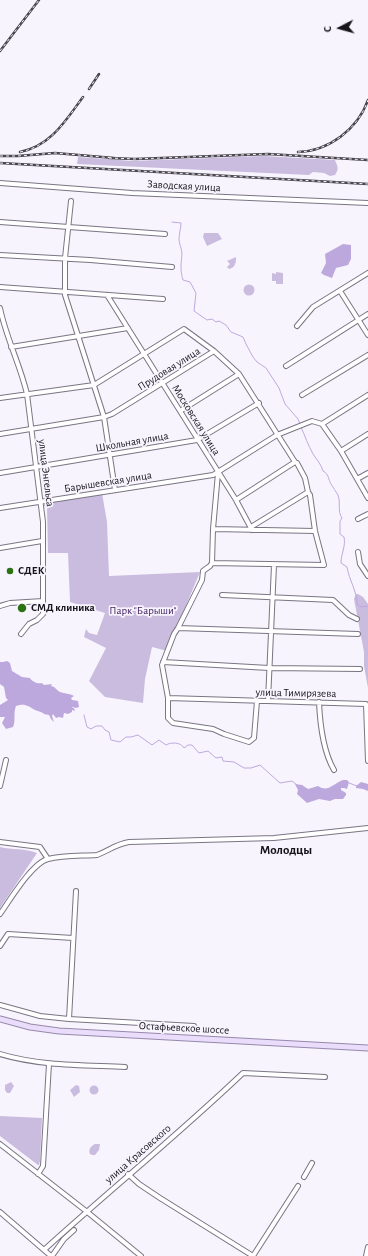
<!DOCTYPE html>
<meta charset="utf-8">
<style>
body{margin:0}
#map{position:relative;width:368px;height:1256px;overflow:hidden;background:#f8f4fe;font-family:"Alegreya Sans",sans-serif}
canvas{display:block}
.north{position:absolute;left:320px;top:8px;width:40px;height:40px;-webkit-text-stroke:3px #f8f4fe;paint-order:stroke;rotate:264deg;font-size:11px;font-weight:700;line-height:16px;text-align:center;color:#17141a}
.north::after{content:'';display:block;margin:auto;width:14px;height:18px;background:#17141a;clip-path:polygon(50% 0,100% 100%,50% 72%,0 100%)}
</style>
<div id="map">
<canvas width="368" height="1256"></canvas>
<div class="north">С</div>
</div>
<script>
const ctx = document.querySelector('canvas').getContext('2d');
ctx.lineJoin = 'round';
function fill(path, color) {
  ctx.fillStyle = color;
  ctx.fill(path, 'evenodd');
}
function strokePath(path, color, width, dash) {
  ctx.strokeStyle = color;
  ctx.lineWidth = width;
  ctx.lineCap = dash ? 'butt' : 'round';
  ctx.setLineDash(dash || []);
  ctx.stroke(path);
}
function drawText(font, color, halo, rows, align = 'center') {
  ctx.font = font + ' "Alegreya Sans",sans-serif';
  ctx.lineWidth = 3.5;
  ctx.setLineDash([]);
  ctx.textBaseline = 'middle';
  ctx.strokeStyle = halo;
  ctx.fillStyle = color;
  for (const [text, x, y, turn = 0] of rows) {
    ctx.save();
    ctx.translate(x, y);
    ctx.rotate((+turn || 0) * Math.PI / 180);
    ctx.textAlign = isNaN(turn) ? turn : align;
    if (halo) ctx.strokeText(text, 0, 0);
    ctx.fillText(text, 0, 0);
    ctx.restore();
  }
}
const green = new Path2D(`
 M263,156l72,4c3,7 4,9 0,15l-5,1 -6,-3 -11,-1 -4,3 -232,-11 1,-7 54,4z
 M204,233h14l4,6 -15,7 -4,-9z
 M236,257c0,4 0,11 -7,12l-2,-2 3,-3 -3,-3z
 M276,272l7,1v11h-7v-3h-4v-8l4,1z
 M243.5 290a5.5 5.5 0 1 1 11 0a5.5 5.5 0 1 1-11 0Z
 M102,493l5,29 2,54 91,-4 -33,79 -15,-4 -7,32 -2,24 -38,-6 -16,-16 17,-33 -22,-11 2,-8 3,4 8,2 8,-22 -35,-11 -2,-49h-20l-1,-46 -3,-1 -1,-4z
 M356,594h2l5,3 5,7v84l-4,-22v-14l-10,-53z
 M0,847c12,3 25,1 37,6l-37,55z
 M11,1082l3,4 -4,7h-3l-2,-3v-5z
 M76,1085l3,1 1,6 -6,5 -4,-7z
 M89.5 1090a4.5 4.5 0 1 1 9 0a4.5 4.5 0 1 1-9 0Z
 M0,1116l42,2 -2,43 -1,4h-1l-38,-29z
 M95,1144h5l-1,6 -4,5h-3l-2,-1c-2,-5 1,-8 5,-10z`);
const water = new Path2D(`
 M343,244l8,1v14l-3,6 -12,3 -4,10 -8,-3 -3,-2 5,-10 -1,-9z
 M7,661l3,2 2,8 10,6 8,1c2,4 8,6 12,5l2,2 8,-1 -1,2c5,1 5,4 9,6 5,2 9,1 14,4l-3,2 1,2 6,1 1,6 -3,1 -3,-1 -1,1h2l1,3 -3,-1v2l-4,2 -4,-1 -1,5 -4,-1 -3,1 -3,-4 -1,2 2,6 -3,-3 -2,-4 -5,-1c-3,-3 -5,-2 -9,-4 -7,-4 -10,-7 -19,-4 -3,7 0,15 -3,21l-7,2 -4,-6 3,-6h-5v-12l8,-5 -2,-2 -2,-11 -4,-3v-22h3z
 M343,780h4l2,2 -2,7 -3,-1h-3v2l5,3v2l-3,4h-8l-5,2 -11,-2 -12,4 -10,-9 1,-4 -3,-6 7,1 6,4 10,-3c10,7 16,-3 25,-6z
 M361,782l7,2v7l-5,-2 -7,-1v-2z`);
const stream = new Path2D(`
 M172,222l9,1c0,5 -2,11 -2,16 0,5 3,10 3,15 -1,10 -2,16 1,26l7,2 6,11 -2,18 13,9 5,-1 4,3 3,-1 7,4 5,7 12,5 3,7 7,13 4,5 9,6 13,20 6,16 13,15 2,5
 M301,427c4,9 7,18 12,27 4,6 8,10 10,17 6,3 5,8 8,13 2,4 5,7 7,11 3,8 -1,16 4,23l-2,3v13l4,3c2,9 -3,17 -3,26l6,4c2,13 10,24 10,37l4,3 7,-1
 M84,715l3,12 4,2 5,-3h6l3,4 4,2 2,8 9,2 6,-5h5l7,-2 14,10 7,-5 7,5c5,-3 15,-3 18,3l4,-3h4l7,8 9,-2 8,7 6,-1 1,4 11,1 10,6h7l9,-3 20,18 12,-2 5,4
 M349,783l8,3`);
const minor = new Path2D(`
 M0,183l132,10 236,10
 M71,201l-6,57v37l39,122 11,73
 M0,222l165,12
 M0,255l90,5 82,7
 M0,287l163,12
 M340,291l28,44
 M107,295l129,205 16,30
 M0,308c6,30 20,56 27,86l16,128v92l-6,6 -8,4 -8,10
 M297,326l16,-19 55,-34
 M11,347l117,-19
 M286,366l82,-52
 M302,395l66,-40
 M0,398l94,-13 90,-56 30,22
 M180,411l59,-37
 M322,424l46,-29
 M0,434l104,-17 8,-3 102,-63 25,23 56,88 2,1 8,15 3,14 2,3 5,36 9,34 -112,-2
 M341,451l27,-17
 M0,473l197,-33 62,-37
 M357,479l11,-6
 M236,500l59,-38
 M0,508l213,-33 64,-40 35,-14 10,3 19,27 27,47
 M358,519l10,-5
 M251,527l57,-35
 M213,529l102,2
 M0,548l42,-7
 M358,552l2,12 8,12
 M212,563l-2,3 -7,5 -1,9 -24,48 -4,6 -12,31 6,33v20l5,5 40,6 11,5 25,8 5,-4 3,-37
 M212,563l1,-34 5,-56
 M222,595l111,5 16,15 8,4
 M0,606l10,-3 33,-2
 M178,628l180,6
 M163,662l106,6 91,1
 M168,698l198,6 2,57
 M268,701l6,-136
 M319,702c1,23 4,49 15,68
 M0,786l6,-26
 M0,842l40,5 8,12
 M0,914c10,-14 32,-51 48,-55 15,-4 33,-3 49,-4 11,-4 19,-11 32,-13l145,-4 94,-10
 M0,946l8,-12 65,4
 M0,1005l40,11 29,3 125,7
 M69,1019l7,-128
 M0,1054c40,12 83,11 125,13
 M0,1144l86,67 55,45
 M38,1174l5,-8 6,-102
 M128,1174l11,10 21,14 93,58
 M304,1177l8,-14
 M0,1212l51,44
 M45,1249c65,-59 134,-115 198,-176l82,4
 M52,1256l12,-17 10,-9
 M253,1256l45,-70
 M366,1256l2,-9`);
const major = new Path2D(`
 M0,1019l30,8 29,4 309,17`);
const rail = new Path2D(`
 M0,51l39,-51
 M89,89l10,-15
 M20,152c31,-6 46,-32 63,-55
 M298,152c31,-1 60,-23 70,-52
 M0,156h18l37,-3 59,5
 M109,158l26,1 133,-5 100,6
 M0,163l368,21`);
const markers = [
 [10,571,4,"#2b7213"],
 [22,608,5,"#2b7213"]
];
const streetNames = [
 ["Заводская улица",184,186,3],
 ["Прудовая улица",169,369,-32],
 ["Московская улица",196,420,58],
 ["Школьная улица",132,442,-10],
 ["улица Энгельса",46,473,83],
 ["Барышевская улица",108,482,-9],
 ["улица Тимирязева",296,693,1],
 ["Остафьевское шоссе",184,1028,3],
 ["улица Красовского",138,1154,-41]
];
const poiNames = [
 ["СДЕК",18,571],
 ["СМД клиника",31,608]
];
const parkNames = [
 ["Парк \"Барыши\"",143,611]
];
const quarterNames = [
 ["Молодцы",286,850]
];
fill(green, '#cabcdf');
fill(water, '#bda8dd');
strokePath(stream, '#bda8dd', 1);
strokePath(minor, '#7a7583', 6);
strokePath(major, '#9688ab', 7);
strokePath(minor, '#fff', 4);
strokePath(major, '#e9ddfb', 5);
strokePath(rail, '#48454c', 2.5);
strokePath(rail, '#f8f4fe', 1, [3]);
for (const [x, y, r, color] of markers) {
  const dot = new Path2D();
  dot.arc(x, y, r, 0, 2 * Math.PI);
  ctx.fillStyle = color;
  ctx.fill(dot);
  strokePath(dot, '#f8f4fe', 1.5);
}
drawText('11px', '#17141a', '#f8f4fe', streetNames);
drawText('bold 11px', '#17141a', '#f8f4fe', poiNames, 'left');
drawText('11px', '#412261', '#f8f4fe', parkNames);
drawText('bold 13px', '#17141a', '#f8f4fe', quarterNames);
</script>
